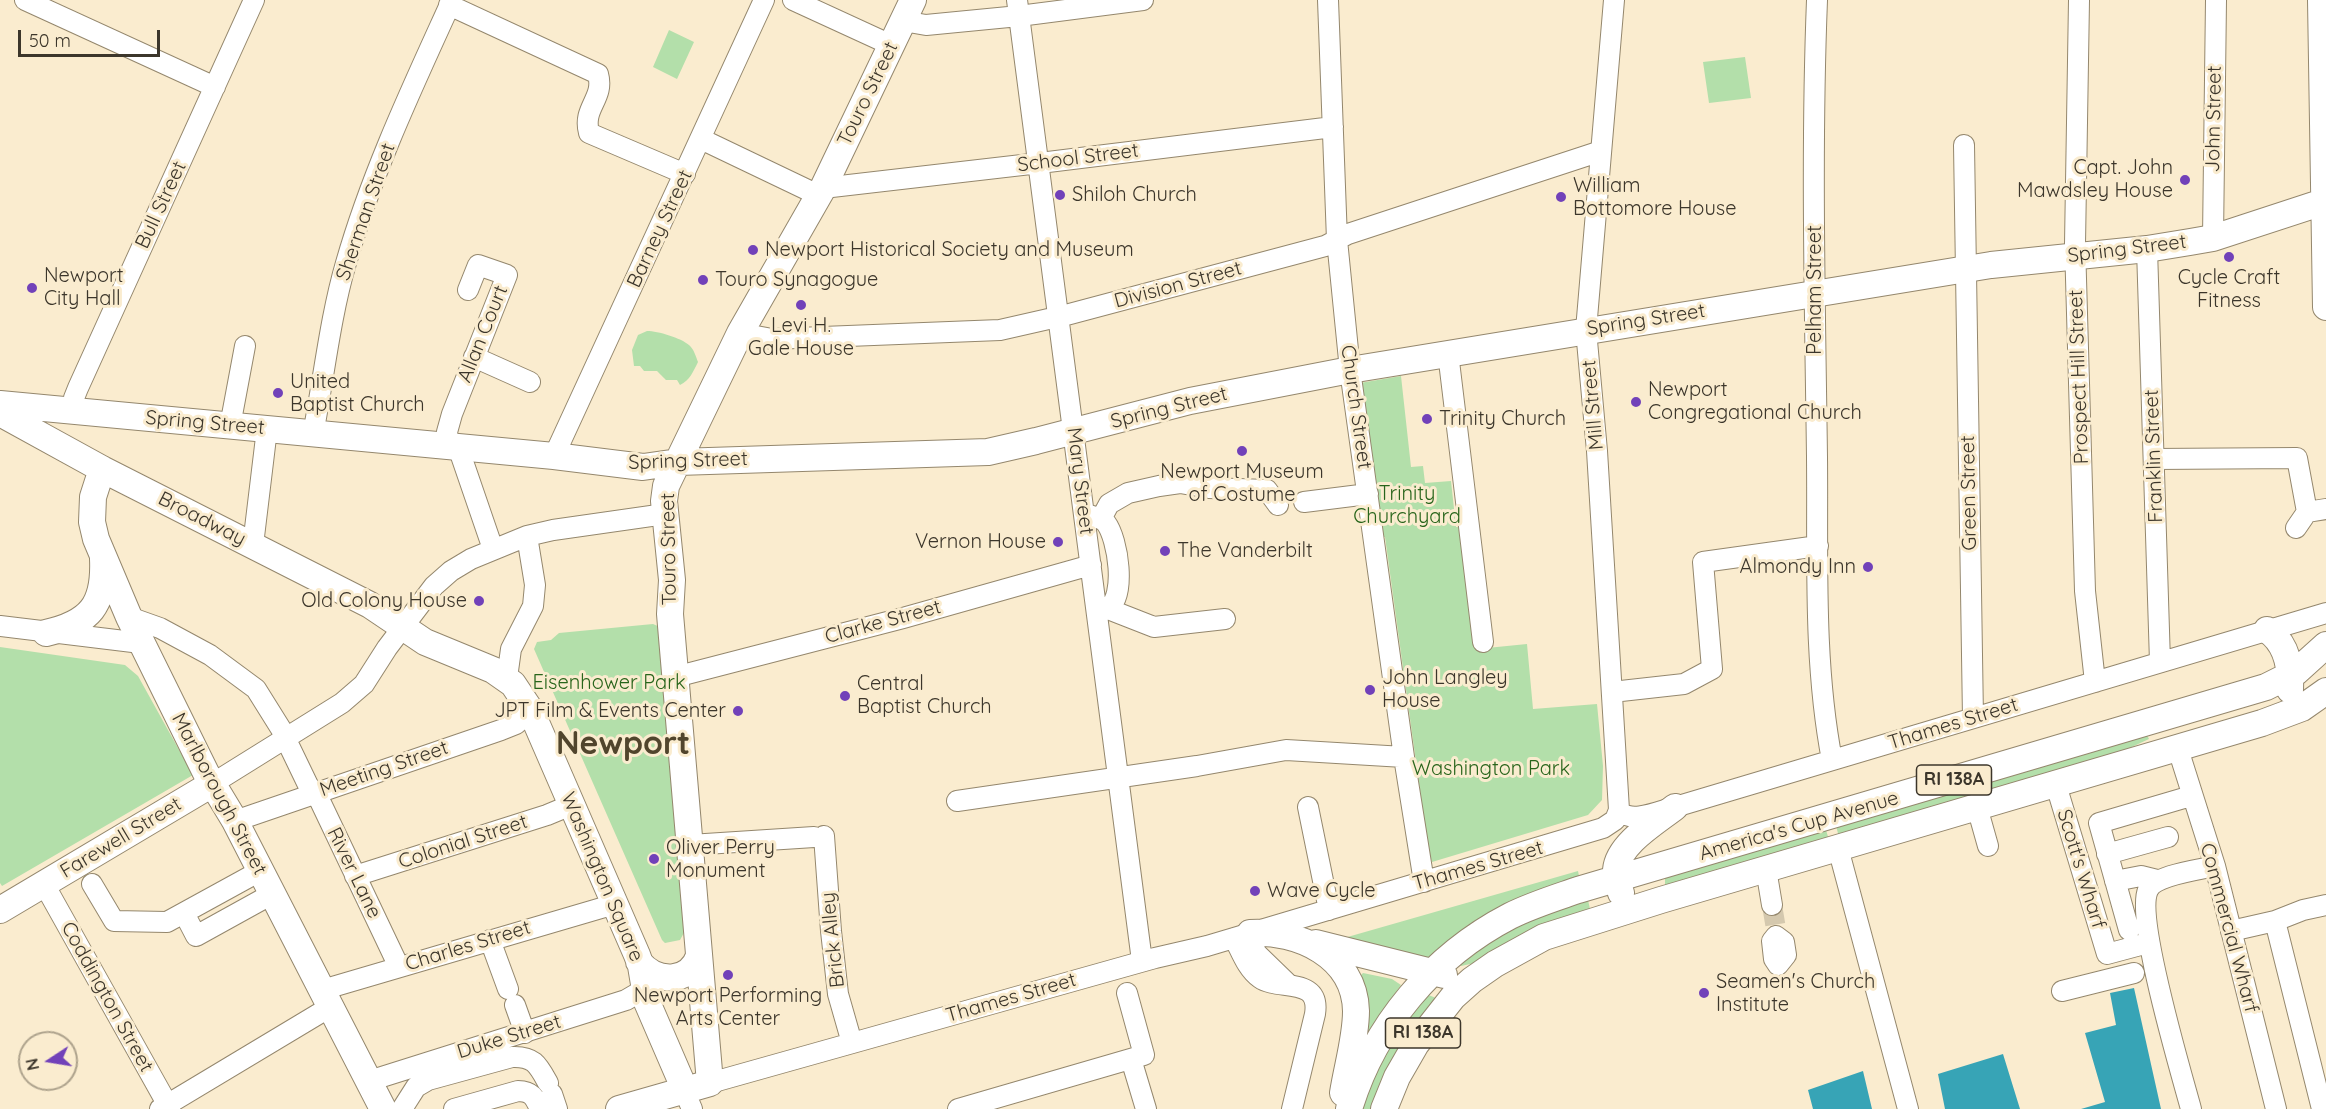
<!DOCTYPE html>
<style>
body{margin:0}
#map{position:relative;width:2326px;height:1109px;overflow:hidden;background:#faeccf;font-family:Quicksand,sans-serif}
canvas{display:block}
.north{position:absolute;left:18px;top:1031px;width:60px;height:60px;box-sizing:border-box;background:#faeccf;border:2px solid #aea38d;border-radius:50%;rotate:258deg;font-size:16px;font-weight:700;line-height:24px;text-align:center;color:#3c362b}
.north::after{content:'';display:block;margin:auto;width:21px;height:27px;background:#7141b9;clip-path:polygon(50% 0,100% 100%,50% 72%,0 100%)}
.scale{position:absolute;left:18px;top:30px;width:142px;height:27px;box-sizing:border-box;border:3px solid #3c362b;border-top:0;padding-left:8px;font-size:18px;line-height:21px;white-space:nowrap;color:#3c362b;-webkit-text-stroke:4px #faeccf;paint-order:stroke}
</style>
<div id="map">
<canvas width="2326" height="1109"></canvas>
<div class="north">N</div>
<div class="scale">50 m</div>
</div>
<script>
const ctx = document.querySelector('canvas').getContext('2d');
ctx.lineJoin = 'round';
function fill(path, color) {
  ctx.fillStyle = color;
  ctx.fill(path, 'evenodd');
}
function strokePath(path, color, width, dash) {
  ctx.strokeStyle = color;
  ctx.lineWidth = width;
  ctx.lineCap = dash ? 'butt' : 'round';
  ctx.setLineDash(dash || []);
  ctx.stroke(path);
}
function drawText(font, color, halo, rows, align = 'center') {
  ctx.font = font + ' Quicksand,sans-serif';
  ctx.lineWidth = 6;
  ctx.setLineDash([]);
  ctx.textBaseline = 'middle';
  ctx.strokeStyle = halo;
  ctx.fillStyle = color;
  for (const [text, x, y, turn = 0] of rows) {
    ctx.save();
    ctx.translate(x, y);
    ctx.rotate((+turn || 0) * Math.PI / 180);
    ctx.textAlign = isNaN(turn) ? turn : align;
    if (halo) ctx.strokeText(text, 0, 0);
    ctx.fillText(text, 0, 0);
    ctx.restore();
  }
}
const green = new Path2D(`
 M669,30l25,12 -17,37 -24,-12z
 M1745,57l6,41 -42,5 -6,-41z
 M647,331c11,0 34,7 42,14 5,4 7,12 9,17 -5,10 -8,18 -18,23l-3,-5h-11l-9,-9h-13l-4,-5h-6l-2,-16 6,-15z
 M1401,376l10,91 12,-1 2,17 26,-2 5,46h7l14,122 50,-5 6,65 64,-5 6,62 -1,34 -14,15 -156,47 -4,-13 -43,-312h-3l-22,-154z
 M653,624l7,3 25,304 -5,9 -15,3 -3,-3 -128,-291 3,-7 14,-2 8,-7z
 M0,647l125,18 13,11 55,99 -191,111 -2,-3z
 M2147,735l2,4 -41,19 -269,79 -3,-11z
 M1826,830l3,10 -158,46 -6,-1v-8z
 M1578,871l1,5c-60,20 -110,43 -157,88l-78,-26z
 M1588,900l2,9 -115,54 -14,3 -2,-3 9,-8 62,-37z
 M1363,973l29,6 9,6 -25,35 -11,18 -9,-58z
 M1426,994l10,4 -63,111h-13l21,-51 22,-35z`);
const water = new Path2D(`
 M2134,988l27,121h-80l24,-7 -20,-69 31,-8 -6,-32z
 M2003,1054l17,55h-75l-7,-35z
 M1863,1071l9,38h-59l-5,-19z`);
const minorTunnel = new Path2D(`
 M1772,905l4,24`);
const minor = new Path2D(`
 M25,0l190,87
 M793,0l98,45
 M1017,0l125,961
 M1328,0l9,240 13,130 54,387 20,125
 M1817,0c-6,152 -2,305 0,457 1,100 -4,204 15,303
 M2079,0l-4,244 10,347 10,91
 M449,5l149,69c7,25 -16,33 -9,59l96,41
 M903,21l23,4 93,-9 124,-16
 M701,139l117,56
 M1964,145l9,573
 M823,188l225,-26 285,-35
 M2213,238l3,-238
 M2147,249l13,413
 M740,333l32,6 228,-9 66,-15 259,-69 23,-12 253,-83
 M1448,353l35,289
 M474,357l56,25
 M74,411v-13l4,-10 176,-388
 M230,426l15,-80
 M313,434c11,-57 17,-116 33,-171 26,-91 67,-177 106,-263
 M449,446l-2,-14 5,-18 55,-139 -29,-10 -10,25
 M458,447l35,102
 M554,456l210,-456
 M2154,459l143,-1 10,54
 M1304,502l64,-8
 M1089,515c7,2 13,3 17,8 12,16 21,74 1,86 -3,2 -6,2 -9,3
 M1101,519l8,-15 19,-11 31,-7 21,-3 29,5 58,2 11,15
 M2296,528l11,-16 19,-3
 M253,545l14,-116
 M1108,609l46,18 71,-8
 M129,617l31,11 50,27 46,34 25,40 27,56 12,16 79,166
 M0,626l141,17
 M675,677l228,-59 188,-53
 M507,678l4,-29 22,-43 2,-21 -8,-49
 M1612,692l72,-8 28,-15 -9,-107 115,-16
 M2178,749l37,117 61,243
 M212,784l130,-81 22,-19 23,-36 47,-62 17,-15 20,-12 56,-23 26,-6 112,-16
 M2056,785l51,169 41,-11
 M957,801l240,-35 89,-16 118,7
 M1308,807l21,103
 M1977,807l11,39
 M1619,811c13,13 40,0 56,-4l651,-194
 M235,821l266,-91 15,-6 15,-13
 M824,836l7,95 7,63 14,49
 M690,845l124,-8
 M1838,848l70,261
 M2107,854l61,-17
 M1766,869l6,36
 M355,876l192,-61 24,-10
 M2115,881l26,-5 16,4
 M44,884l126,225
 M92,884l22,37 53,1 93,-51
 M184,913l12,23 76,-42
 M2275,921l28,-11 23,-5
 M2129,930l-30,-107 92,-27
 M2231,931l44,-10 47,188
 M1250,933l6,20 32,31
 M1776,936l8,6 2,13 -8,10 -4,-6 -2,-18z
 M1234,938c7,13 13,31 26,40 18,13 61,-2 55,36l-23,95
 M490,940l18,49
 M322,990l293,-86
 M2062,991l72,-18
 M515,1005l10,28
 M1131,1059l15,50
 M369,1081l257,-81 12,-7 5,-9
 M710,1083l445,-125 52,-12 396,-118 12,-8 4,-10 -22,-359 -11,-121 28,-330
 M552,1094l5,15
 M689,1102l3,7
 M160,1109l170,-102
 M402,1109l14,-22 12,-7 84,-23c22,-1 26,8 36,26
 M454,1109l64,-18c14,0 17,7 22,18
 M958,1109l186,-54 -17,-62
 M2191,1109c-10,-37 -56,-191 -43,-219 7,-15 50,-20 67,-24`);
const major = new Path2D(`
 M2321,0l5,307
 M0,404l554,52 89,11 35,-5 310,-10 48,-11 154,-40 160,-31 641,-105 156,-16 43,-7 23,-4 113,-37
 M0,413l102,56 268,136 55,37 68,28 20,14 18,27 106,244 4,11 6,36 38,88
 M102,469l-9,28 -1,25 4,17 33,78 77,156 29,48 148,288
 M2267,630c20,13 24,37 23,60
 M46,633c44,-10 59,-28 57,-74
 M1621,893c-2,-7 -5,-15 -5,-23 2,-26 40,-48 59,-63
 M0,910l212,-126
 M1250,933c48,-3 105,23 106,78 0,27 -9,56 -13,82
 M1316,943l128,32
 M639,962c17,21 50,22 60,-6
 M619,1109l91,-26 -40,-469 2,-34 -8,-79 2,-15 74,-153 83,-145 90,-188
 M1349,1109c25,-83 84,-153 161,-193 22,-11 45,-18 68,-26l688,-203 30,-15 30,-27
 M1384,1109l13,-32 19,-33 37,-47 19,-17 23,-16 49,-27 117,-37 601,-177 40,-15 24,-17`);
const markers = [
 [2185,180,6,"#7141b9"],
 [1060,195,6,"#7141b9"],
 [1561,197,6,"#7141b9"],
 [753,250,6,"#7141b9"],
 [2229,257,6,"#7141b9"],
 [703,280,6,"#7141b9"],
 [32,288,6,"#7141b9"],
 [801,305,6,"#7141b9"],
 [278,393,6,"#7141b9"],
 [1636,402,6,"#7141b9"],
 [1427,419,6,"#7141b9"],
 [1242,451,6,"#7141b9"],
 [1058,542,6,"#7141b9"],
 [1165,551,6,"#7141b9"],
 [1868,567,6,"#7141b9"],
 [479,601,6,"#7141b9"],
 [1370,690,6,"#7141b9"],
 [845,696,6,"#7141b9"],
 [738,711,6,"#7141b9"],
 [654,859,6,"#7141b9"],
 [1255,891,6,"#7141b9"],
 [728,975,6,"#7141b9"],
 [1704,993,6,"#7141b9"]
];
const shields = [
 [1954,780,75],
 [1423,1033,75]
];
const shieldNames = [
 ["RI 138A",1954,780],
 ["RI 138A",1423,1033]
];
const streetNames = [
 ["Touro Street",868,94,-64],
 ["John Street",2214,119,-89],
 ["School Street",1078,158,-7],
 ["Bull Street",161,205,-65],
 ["Sherman Street",366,212,-71],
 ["Barney Street",660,229,-65],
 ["Spring Street",2127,249,-7],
 ["Division Street",1178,285,-15],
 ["Pelham Street",1815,290,-90],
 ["Spring Street",1646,320,-9],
 ["Allan Court",483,334,-68],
 ["Prospect Hill Street",2079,377,-92],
 ["Mill Street",1593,405,-95],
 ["Church Street",1356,407,82],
 ["Spring Street",1169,408,-14],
 ["Spring Street",205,423,5],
 ["Franklin Street",2154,456,-92],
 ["Spring Street",688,461,-2],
 ["Mary Street",1080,481,83],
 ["Green Street",1969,493,-91],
 ["Broadway",202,519,27],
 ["Touro Street",669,549,-91],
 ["Clarke Street",883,622,-15],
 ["Thames Street",1953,724,-17],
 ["Meeting Street",384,769,-19],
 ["Marlborough Street",219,794,62],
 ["America's Cup Avenue",1799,826,-16],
 ["Farewell Street",121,838,-31],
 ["Colonial Street",463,842,-18],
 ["Thames Street",1478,866,-16],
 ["Scott's Wharf",2081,869,73],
 ["River Lane",354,873,64],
 ["Washington Square",602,877,67],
 ["Commercial Wharf",2229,928,75],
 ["Brick Alley",833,940,-96],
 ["Charles Street",468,946,-17],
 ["Coddington Street",107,997,61],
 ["Thames Street",1011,998,-16],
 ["Duke Street",509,1037,-17]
];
const poiNames = [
 ["Capt. John",2173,168,"right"],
 ["Mawdsley House",2173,191,"right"],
 ["William",1573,186],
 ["Bottomore House",1573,209],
 ["Shiloh Church",1072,195],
 ["Newport Historical Society and Museum",765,250],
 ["Newport",44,276],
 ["City Hall",44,299],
 ["Cycle Craft",2229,278,"center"],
 ["Fitness",2229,301,"center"],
 ["Touro Synagogue",715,280],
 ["Levi H.",801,326,"center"],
 ["Gale House",801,349,"center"],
 ["United",290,382],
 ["Baptist Church",290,405],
 ["Newport",1648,390],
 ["Congregational Church",1648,413],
 ["Trinity Church",1439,419],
 ["Newport Museum",1242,472,"center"],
 ["of Costume",1242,495,"center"],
 ["Vernon House",1046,542,"right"],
 ["The Vanderbilt",1177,551],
 ["Almondy Inn",1856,567,"right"],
 ["Old Colony House",467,601,"right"],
 ["John Langley",1382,678],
 ["House",1382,701],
 ["Central",857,684],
 ["Baptist Church",857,707],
 ["JPT Film & Events Center",726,711,"right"],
 ["Oliver Perry",666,848],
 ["Monument",666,871],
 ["Wave Cycle",1267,891],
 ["Seamen's Church",1716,982],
 ["Institute",1716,1005],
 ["Newport Performing",728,996,"center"],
 ["Arts Center",728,1019,"center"]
];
const parkNames = [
 ["Trinity",1407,494],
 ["Churchyard",1407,517],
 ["Eisenhower Park",609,683],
 ["Washington Park",1491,769]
];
const townNames = [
 ["Newport",623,744]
];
fill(green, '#b3dfaa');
fill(water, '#37a4b6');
strokePath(minorTunnel, '#d4c8ae', 20, [20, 10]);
strokePath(minor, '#94876d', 22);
strokePath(major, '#94876d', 28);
strokePath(minor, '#fff', 20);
strokePath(major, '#fff', 26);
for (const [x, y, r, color] of markers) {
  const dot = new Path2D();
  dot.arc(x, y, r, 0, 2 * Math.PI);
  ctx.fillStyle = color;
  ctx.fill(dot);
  strokePath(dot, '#faeccf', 2);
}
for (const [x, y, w] of shields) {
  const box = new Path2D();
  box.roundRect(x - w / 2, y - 15, w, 30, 4.5);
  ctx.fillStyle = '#faeccf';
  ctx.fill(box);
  strokePath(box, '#3c362b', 1.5);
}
drawText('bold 18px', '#3c362b', null, shieldNames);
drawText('20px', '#3c362b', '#faeccf', streetNames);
drawText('20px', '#3c362b', '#faeccf', poiNames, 'left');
drawText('20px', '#28651b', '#faeccf', parkNames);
drawText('bold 32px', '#51452d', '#faeccf', townNames);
</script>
